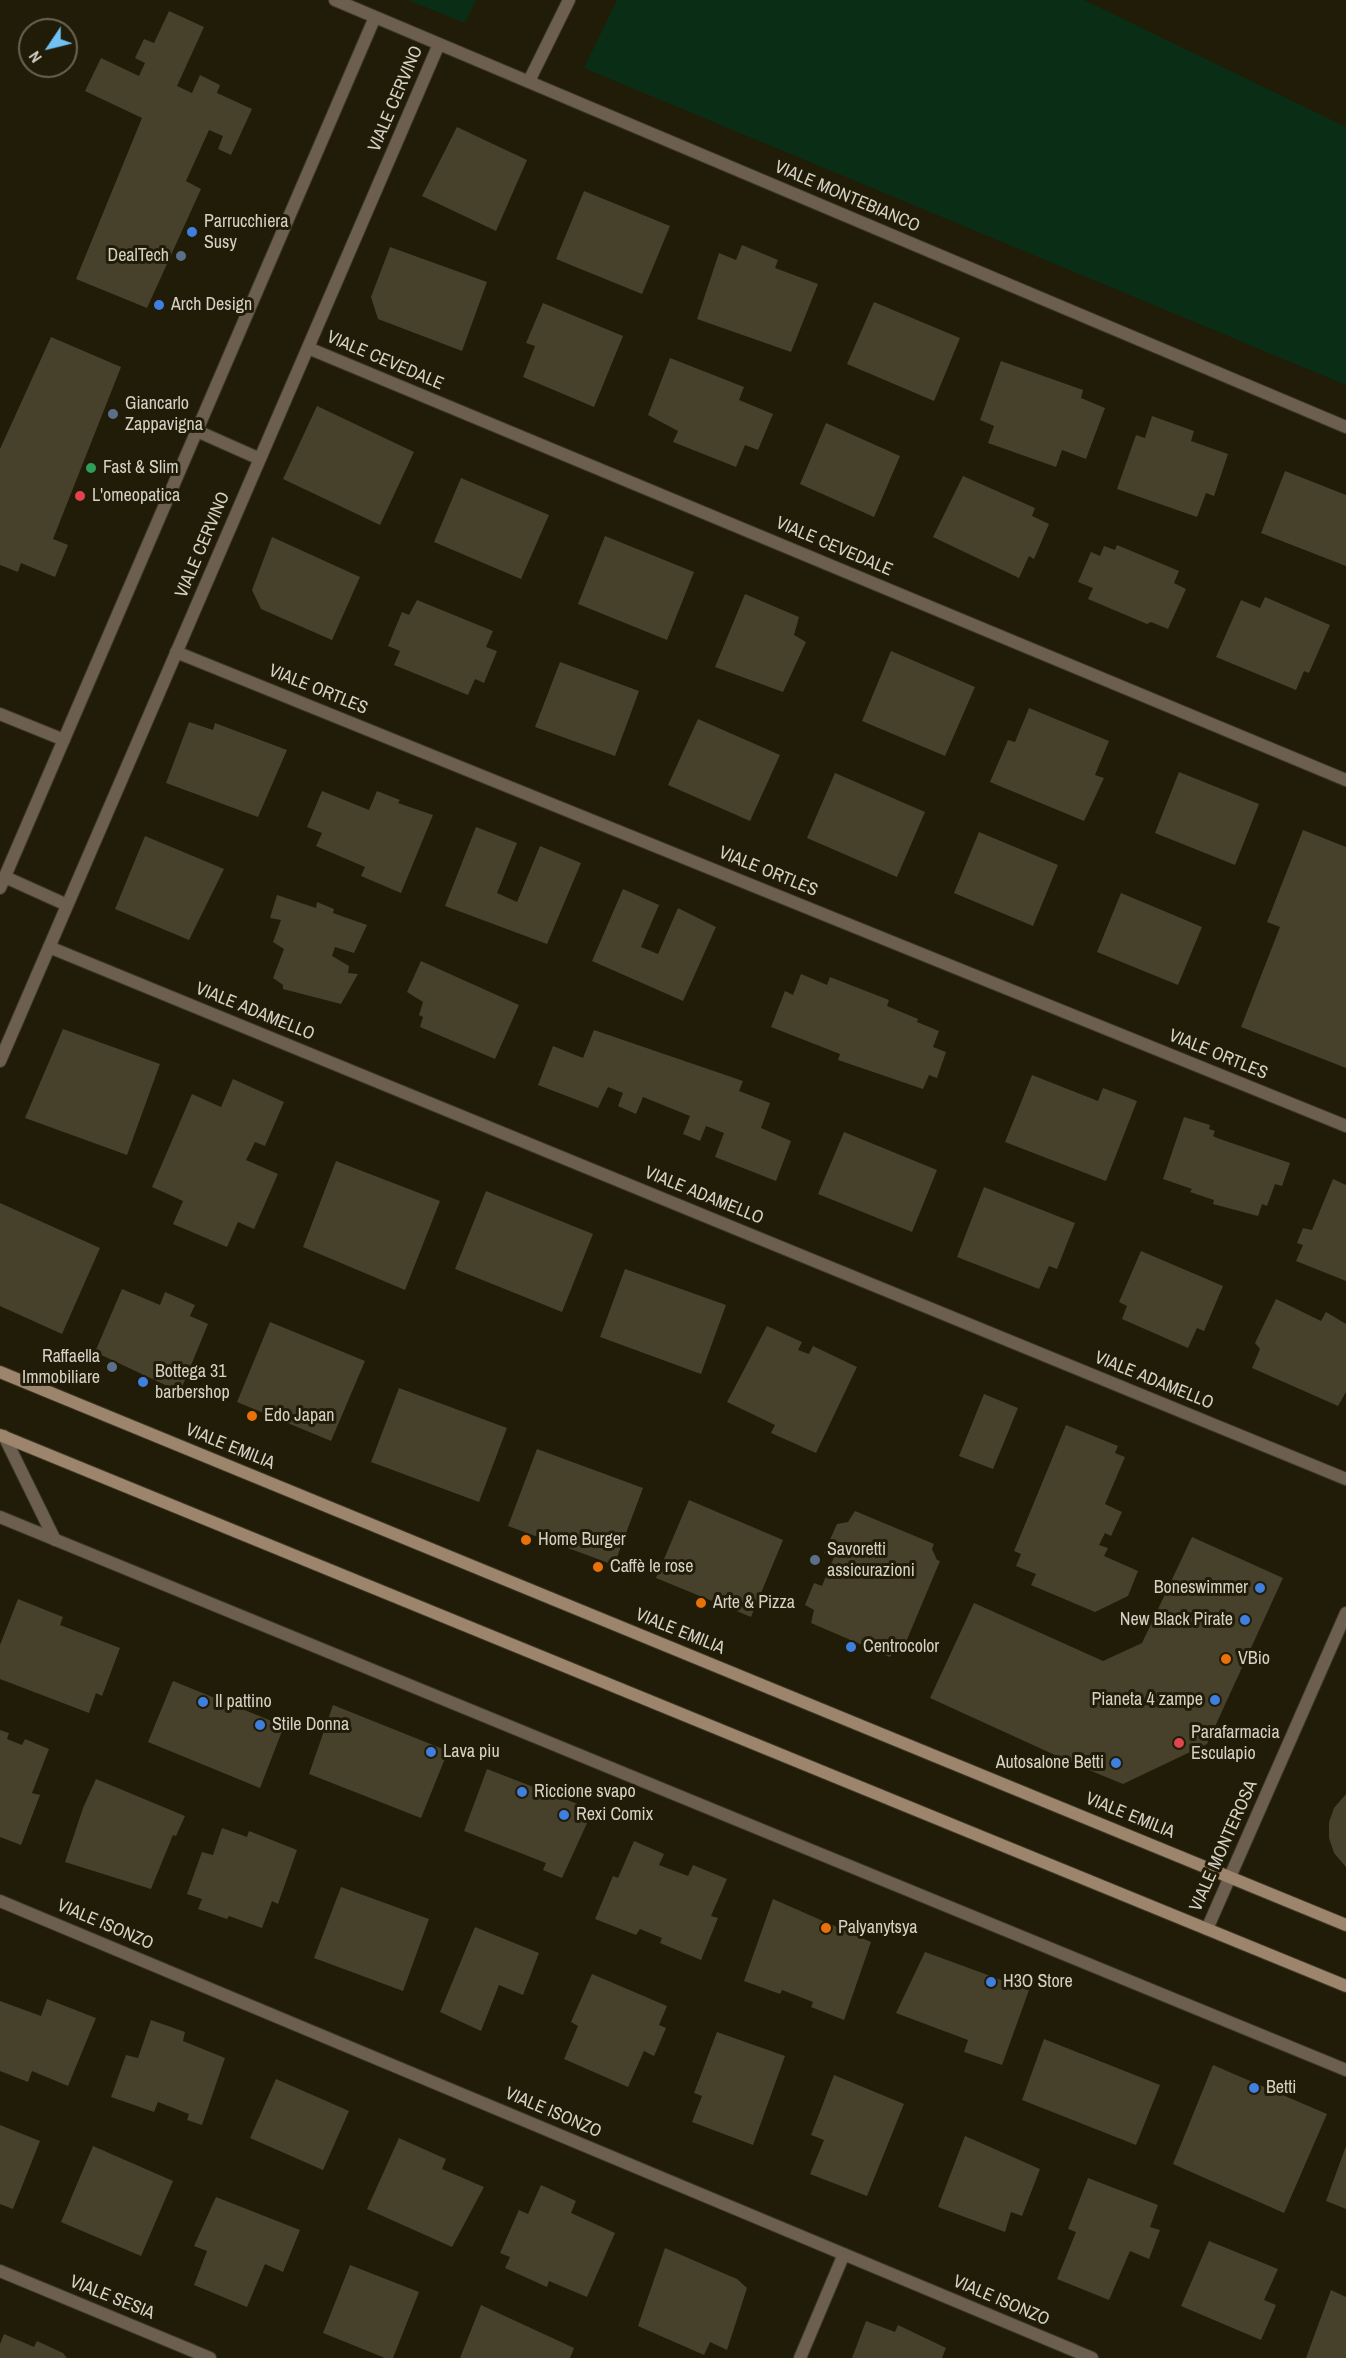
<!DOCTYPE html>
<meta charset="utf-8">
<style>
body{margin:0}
#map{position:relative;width:1346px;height:2358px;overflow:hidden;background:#211c07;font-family:"Archivo Narrow",sans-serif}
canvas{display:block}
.north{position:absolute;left:18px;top:18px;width:60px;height:60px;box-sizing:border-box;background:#211c07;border:2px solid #696453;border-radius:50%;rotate:235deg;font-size:16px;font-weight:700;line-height:24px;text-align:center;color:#d5d1c5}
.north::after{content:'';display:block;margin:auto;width:21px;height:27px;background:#70c2f4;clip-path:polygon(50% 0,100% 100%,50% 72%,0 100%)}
</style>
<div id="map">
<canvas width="1346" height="2358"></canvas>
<div class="north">N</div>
</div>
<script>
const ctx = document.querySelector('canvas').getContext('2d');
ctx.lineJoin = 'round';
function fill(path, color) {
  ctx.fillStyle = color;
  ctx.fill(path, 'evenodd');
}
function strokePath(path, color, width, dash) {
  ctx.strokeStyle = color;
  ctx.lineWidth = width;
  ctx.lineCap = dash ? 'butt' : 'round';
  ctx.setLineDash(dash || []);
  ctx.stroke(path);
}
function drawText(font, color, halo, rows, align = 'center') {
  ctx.font = font + ' "Archivo Narrow",sans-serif';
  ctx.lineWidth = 6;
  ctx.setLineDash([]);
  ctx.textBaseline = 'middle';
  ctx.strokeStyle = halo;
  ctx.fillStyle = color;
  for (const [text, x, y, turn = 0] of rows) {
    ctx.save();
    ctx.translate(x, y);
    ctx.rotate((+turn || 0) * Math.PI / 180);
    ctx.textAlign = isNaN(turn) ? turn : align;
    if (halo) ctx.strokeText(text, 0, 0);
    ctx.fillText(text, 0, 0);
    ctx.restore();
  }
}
const green = new Path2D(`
 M408,0h68l-11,23z
 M617,0h467l262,127v258l-762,-317z`);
const building = new Path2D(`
 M169,11l35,16 -27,59 15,7 8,-18 20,10 -3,8 35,16 -21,46 -13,-6 5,-13 -14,-6 -23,51 15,8 -54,119 -71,-29 66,-161 -57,-27 16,-33 38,18 6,-13 -10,-5 9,-19 10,4z
 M457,127l70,33 -31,71 -74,-35z
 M584,191l86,35 -28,68 -86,-35z
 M742,245l36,15 -3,8 43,16 -27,68 -94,-33 22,-66 17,7z
 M390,247l97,35 -25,69 -84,-32 -7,-22z
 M874,302l86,36 -26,63 -87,-37z
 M543,303l80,33 -29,71 -71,-30 12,-31 -9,-3z
 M51,337l70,30 -68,172 15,6 -13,32 -34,-14 -3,9 -18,-7v-116z
 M670,358l74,29 -5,13 34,14 -15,36 -13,-5 -9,22 -63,-25 5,-11 -30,-16z
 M1001,361l82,29 -2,8 24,10 -19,51 -24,-9 -6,17 -68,-24 6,-17 -14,-6z
 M317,406l97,46 -34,73 -97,-46z
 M1152,416l42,15 -3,10 37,13 -14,42 -8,-3 -9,24 -80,-28 19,-54 9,3z
 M826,423l74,33 -26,61 -74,-33z
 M1285,471l61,24v71l-85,-33z
 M963,476l72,32 -3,8 17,8 -15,35 -5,-3 -10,22 -86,-41z
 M461,478l88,37 -28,64 -87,-37z
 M605,536l89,36 -27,68 -89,-36z
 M272,537l88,40 -28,63 -71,-31 -9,-19z
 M1117,545l62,26 -5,12 12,6 -18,40 -17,-7 -4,2 -59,-25 5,-11 -15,-6 13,-30 9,4 4,-10 11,4z
 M745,594l54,23 -5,18 12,7 -23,50 -68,-25z
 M1265,597l65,28 -21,48 -5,-2 -8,19 -80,-33 25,-57 19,8z
 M417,600l76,31 -7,16 11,4 -13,32 -9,-4 -7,16 -74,-30 6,-14 -12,-5 14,-34 7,3z
 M891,651l84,36 -30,69 -83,-35z
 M560,662l79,29 -24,65 -80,-29z
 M1029,708l80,33 -14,34 9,3 -20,43 -94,-39 18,-42 7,2z
 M698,719l82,36 -30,66 -82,-36z
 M189,722l24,8 2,-7 72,27 -29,67 -92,-34z
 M1179,772l80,32 -24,61 -80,-32z
 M835,773l90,39 -28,65 -90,-39z
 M322,791l47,19 8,-19 23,9 -2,3 35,12 -32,78 -40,-17 4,-9 -49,-21 6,-13 -15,-6z
 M476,827l41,16 -20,50 20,9 23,-56 41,17 -34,81 -102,-38z
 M1303,830l43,17v221l-105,-41 39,-100 -13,-5z
 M979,832l79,33 -25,61 -79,-33z
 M145,836l79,33 -35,71 -74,-31z
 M623,889l36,16 -18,42 17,7 20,-46 38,19 -33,74 -91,-40z
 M1121,893l81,34 -24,58 -81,-33z
 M277,895l39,13 1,-6 17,7 -1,4 34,12 -13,28 -19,-6 -3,9 17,10 -1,7 10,1 -17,30 -58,-15v-4l-10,-7 11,-29 -11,-7 8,-22 -11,-2z
 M421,961l98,44 -24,54 -75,-32 3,-10 -4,-2 4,-13 -16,-10z
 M801,974l26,11 3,-8 59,23 -2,6 31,13 -1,3 22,9 -6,16 13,5 -9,26 -8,-3 -6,14 -85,-29 2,-6 -69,-27 14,-36 8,4z
 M63,1029l97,35 -33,91 -102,-37z
 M594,1030l149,51 -4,10 31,12 -9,25 30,13 -15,40 -61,-24 9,-24 -18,-7 -6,15 -17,-7 7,-18 -47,-19 -7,17 -18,-8 5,-13 -15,-6 -10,21 -60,-23 15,-39 30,12z
 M1032,1075l66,26 5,-13 34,13 -31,80 -101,-39z
 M233,1079l51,23 -19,44 -10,-4 -9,18 32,14 -24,55 -16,-7 -11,25 -54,-23 10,-23 -31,-14 40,-93 29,13z
 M1184,1117l26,8 -1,4 6,2 -2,5 4,2 73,25 -8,23 -7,-2 -8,22 -5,-2 -4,12 -45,-12 1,-4 -24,-8 2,-3 -29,-10z
 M844,1132l93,38 -25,62 -94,-38z
 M336,1161l104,40 -35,89 -102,-43z
 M1333,1179l13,6v96l-50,-20 7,-16 -6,-2 6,-15 9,2z
 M984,1187l91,36 -18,46 -8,-3 -10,23 -82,-32z
 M486,1191l107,43 -31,78 -107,-43z
 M0,1203l100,45 -38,86 -62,-28z
 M1141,1251l82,35 -19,45 -7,-3 -9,20 -66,-29 5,-13 -8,-4z
 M625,1269l101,36 -25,69 -101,-37z
 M122,1289l38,16 5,-13 30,13 -5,11 18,8 -28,68 -85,-40z
 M1276,1299l45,22 5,-9 20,12v68l-8,14 -86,-38 8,-19 -5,-6z
 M270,1322l95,39 -34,80 -94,-39z
 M767,1326l35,16 -4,8 11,4 4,-8 44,21 -41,86 -45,-20 4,-8 -48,-23z
 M399,1388l108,40 -28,74 -108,-40z
 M984,1394l34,14 -25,61 -34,-13z
 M1066,1425l52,21 -3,7 10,4 -20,47 17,8 -11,24 -6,-3 -6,12 9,3 -4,8 34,15 -10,25 -33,16 -64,-27 5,-11 -20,-8 5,-12 -7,-3z
 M537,1449l106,39 -29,77 -106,-39z
 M689,1500l94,40 -32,77 -95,-39z
 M855,1511l79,33 -2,5 5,11 3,1 -37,88h-8l-5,8 -79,-34 3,-13 -9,-5 9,-22 8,3 12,-29 -10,-4 13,-29 11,-2z
 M1192,1537l91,41 -76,166 -84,40 -44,-18 -149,-68 44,-95 129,58 39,-18z
 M18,1599l45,18 -3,8 60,23 -18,48 -6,-3 -7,20 -89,-34v-34z
 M173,1681l111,45 -24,62 -112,-46z
 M333,1705l115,46 -27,67 -112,-44z
 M0,1730l9,3 -2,6 15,6 3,-6 24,10 -17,44 8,2 -19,50 -21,-8z
 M487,1769l106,41 -31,68 -19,-8 3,-7 -82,-32z
 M96,1779l89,37 -9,20 -3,-1 -22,54 -86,-27 18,-54z
 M1346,1794v73l-12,-14 -5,-15v-16l5,-14z
 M222,1828l25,9 2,-6 48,19 -19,54 -6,-3 -10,27 -33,-12 -2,3 -29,-10 4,-10 -15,-5 15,-42 11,3z
 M634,1841l30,13 -5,11 29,11 5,-11 34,14 -16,37 7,2 -17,42 -41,-17 2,-5 -22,-9 -4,6 -41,-16 18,-43 5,2z
 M341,1887l88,32 -26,72 -89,-33z
 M773,1899l98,43 -27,78 -33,-13 2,-5 -31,-12 -2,4 -36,-13z
 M475,1927l64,26 -16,42 -24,-10 -18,46 -41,-19z
 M925,1952l104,38 -27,75 -38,-13 4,-12 -72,-27z
 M592,1974l75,32 -8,19 7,3 -12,28 -10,-5 -16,36 -64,-28 14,-33 -7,-4z
 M47,1999l49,19 -28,68 -36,-15 -4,11 -28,-11v-70l41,15z
 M151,2020l34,12 -2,9 42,17 -23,67 -15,-5 2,-6 -31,-12 -4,10 -43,-15 15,-42 12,3z
 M717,2032l68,24 -32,89 -61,-23 10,-26 -8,-3z
 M1044,2039l116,46 -24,60 -114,-45z
 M1213,2065l114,49 -43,99 -111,-49z
 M834,2075l70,29 -37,92 -57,-22 14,-34 -13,-5z
 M276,2079l73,32 -26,59 -73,-32z
 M0,2125l40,16 -27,68 -13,-5z
 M965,2136l75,33 -18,47 -11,-4 -6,20 -67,-25z
 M399,2138l47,21 -4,10 42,18 -32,60 -85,-38z
 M93,2146l80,35 -32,75 -80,-34z
 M1346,2146v63l-20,-8z
 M1088,2178l70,27 -8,22 10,3 -11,29 -19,-8 -21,49 -52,-21 19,-47 -8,-3z
 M541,2185l35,16 -5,12 44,20 -28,64 -38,-16 -2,6 -42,-19 5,-11 -10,-4 19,-43 9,4z
 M216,2197l84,33 -17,42 -18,-8 -18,43 -53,-22 13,-34 -13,-5z
 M1209,2241l69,28 -14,31 12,5 -15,35 -80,-34z
 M665,2248l72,31 10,9 -20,62 -17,-8 -6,13 -66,-29z
 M350,2265l69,27 -26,66h-8l-62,-25z
 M1331,2290l15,7v61h-40z
 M481,2305l93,43 -4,10h-110z
 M866,2321l29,11 3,-7 48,23 -4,10h-90z
 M4,2334l30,13 3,-6 26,12 4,5h-67v-14z`);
const street = new Path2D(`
 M335,0l1011,427
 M529,81l40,-81
 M308,348l1038,432
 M197,431l63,28
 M176,652l1170,474
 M0,714l64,26
 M5,877l62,28
 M0,888l375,-871
 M49,947l1297,532
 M0,1061l439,-1017
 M4,1436l51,104
 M0,1517l1346,553
 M0,1901l1092,457
 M1207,1929l139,-316
 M0,2271l210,87
 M800,2358l44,-104`);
const secondary = new Path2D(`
 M0,1372l1346,553
 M0,1435l1346,551`);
const markers = [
 [192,232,6,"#3f7fe0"],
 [181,256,6,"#5c6f8a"],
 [159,305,6,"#3f7fe0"],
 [113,414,6,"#5c6f8a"],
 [91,468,6,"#2e9e5b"],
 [80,496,6,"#e0444e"],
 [112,1367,6,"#5c6f8a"],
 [143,1382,6,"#3f7fe0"],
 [252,1416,6,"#e8710a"],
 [526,1540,6,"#e8710a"],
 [815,1560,6,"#5c6f8a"],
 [598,1567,6,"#e8710a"],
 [1260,1588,6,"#3f7fe0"],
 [701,1603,6,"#e8710a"],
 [1245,1620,6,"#3f7fe0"],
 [851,1647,6,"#3f7fe0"],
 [1226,1659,6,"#e8710a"],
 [1215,1700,6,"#3f7fe0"],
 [203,1702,6,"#3f7fe0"],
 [260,1725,6,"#3f7fe0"],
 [1179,1743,6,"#e0444e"],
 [431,1752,6,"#3f7fe0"],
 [1116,1763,6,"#3f7fe0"],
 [522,1792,6,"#3f7fe0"],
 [564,1815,6,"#3f7fe0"],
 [826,1928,6,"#e8710a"],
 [991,1982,6,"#3f7fe0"],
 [1254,2088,6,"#3f7fe0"]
];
const streetNames = [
 ["VIALE CERVINO",396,99,-67],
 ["VIALE MONTEBIANCO",847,197,23],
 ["VIALE CEVEDALE",385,361,23],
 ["VIALE CERVINO",203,545,-67],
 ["VIALE CEVEDALE",834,547,23],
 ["VIALE ORTLES",318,690,22],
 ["VIALE ORTLES",768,872,22],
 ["VIALE ADAMELLO",255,1012,22],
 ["VIALE ORTLES",1218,1055,22],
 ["VIALE ADAMELLO",704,1196,22],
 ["VIALE ADAMELLO",1154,1381,22],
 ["VIALE EMILIA",230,1447,22],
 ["VIALE EMILIA",680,1632,22],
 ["VIALE EMILIA",1130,1816,22],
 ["VIALE MONTEROSA",1224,1846,-66],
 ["VIALE ISONZO",105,1925,23],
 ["VIALE ISONZO",553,2113,23],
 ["VIALE SESIA",112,2298,22],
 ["VIALE ISONZO",1001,2301,23]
];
const poiNames = [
 ["Parrucchiera",204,222],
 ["Susy",204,243],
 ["DealTech",169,256,"right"],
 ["Arch Design",171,305],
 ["Giancarlo",125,404],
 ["Zappavigna",125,425],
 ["Fast & Slim",103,468],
 ["L'omeopatica",92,496],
 ["Raffaella",100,1357,"right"],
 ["Immobiliare",100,1378,"right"],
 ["Bottega 31",155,1372],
 ["barbershop",155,1393],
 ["Edo Japan",264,1416],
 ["Home Burger",538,1540],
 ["Savoretti",827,1550],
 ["assicurazioni",827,1571],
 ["Caffè le rose",610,1567],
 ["Boneswimmer",1248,1588,"right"],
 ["Arte & Pizza",713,1603],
 ["New Black Pirate",1233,1620,"right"],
 ["Centrocolor",863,1647],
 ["VBio",1238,1659],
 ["Pianeta 4 zampe",1203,1700,"right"],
 ["Il pattino",215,1702],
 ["Stile Donna",272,1725],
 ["Parafarmacia",1191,1733],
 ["Esculapio",1191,1754],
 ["Lava piu",443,1752],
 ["Autosalone Betti",1104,1763,"right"],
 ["Riccione svapo",534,1792],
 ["Rexi Comix",576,1815],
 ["Palyanytsya",838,1928],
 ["H3O Store",1003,1982],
 ["Betti",1266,2088]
];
fill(green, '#0a2e15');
fill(building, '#47412b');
strokePath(street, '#3e3925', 14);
strokePath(secondary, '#3e3925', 14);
strokePath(street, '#6d5f50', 12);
strokePath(secondary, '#9c856c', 12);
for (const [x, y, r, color] of markers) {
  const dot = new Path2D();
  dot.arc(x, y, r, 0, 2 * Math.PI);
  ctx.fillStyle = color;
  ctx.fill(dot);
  strokePath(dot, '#211c07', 2);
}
drawText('18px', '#d5d1c5', '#211c07', streetNames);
drawText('18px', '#d5d1c5', '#211c07', poiNames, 'left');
</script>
